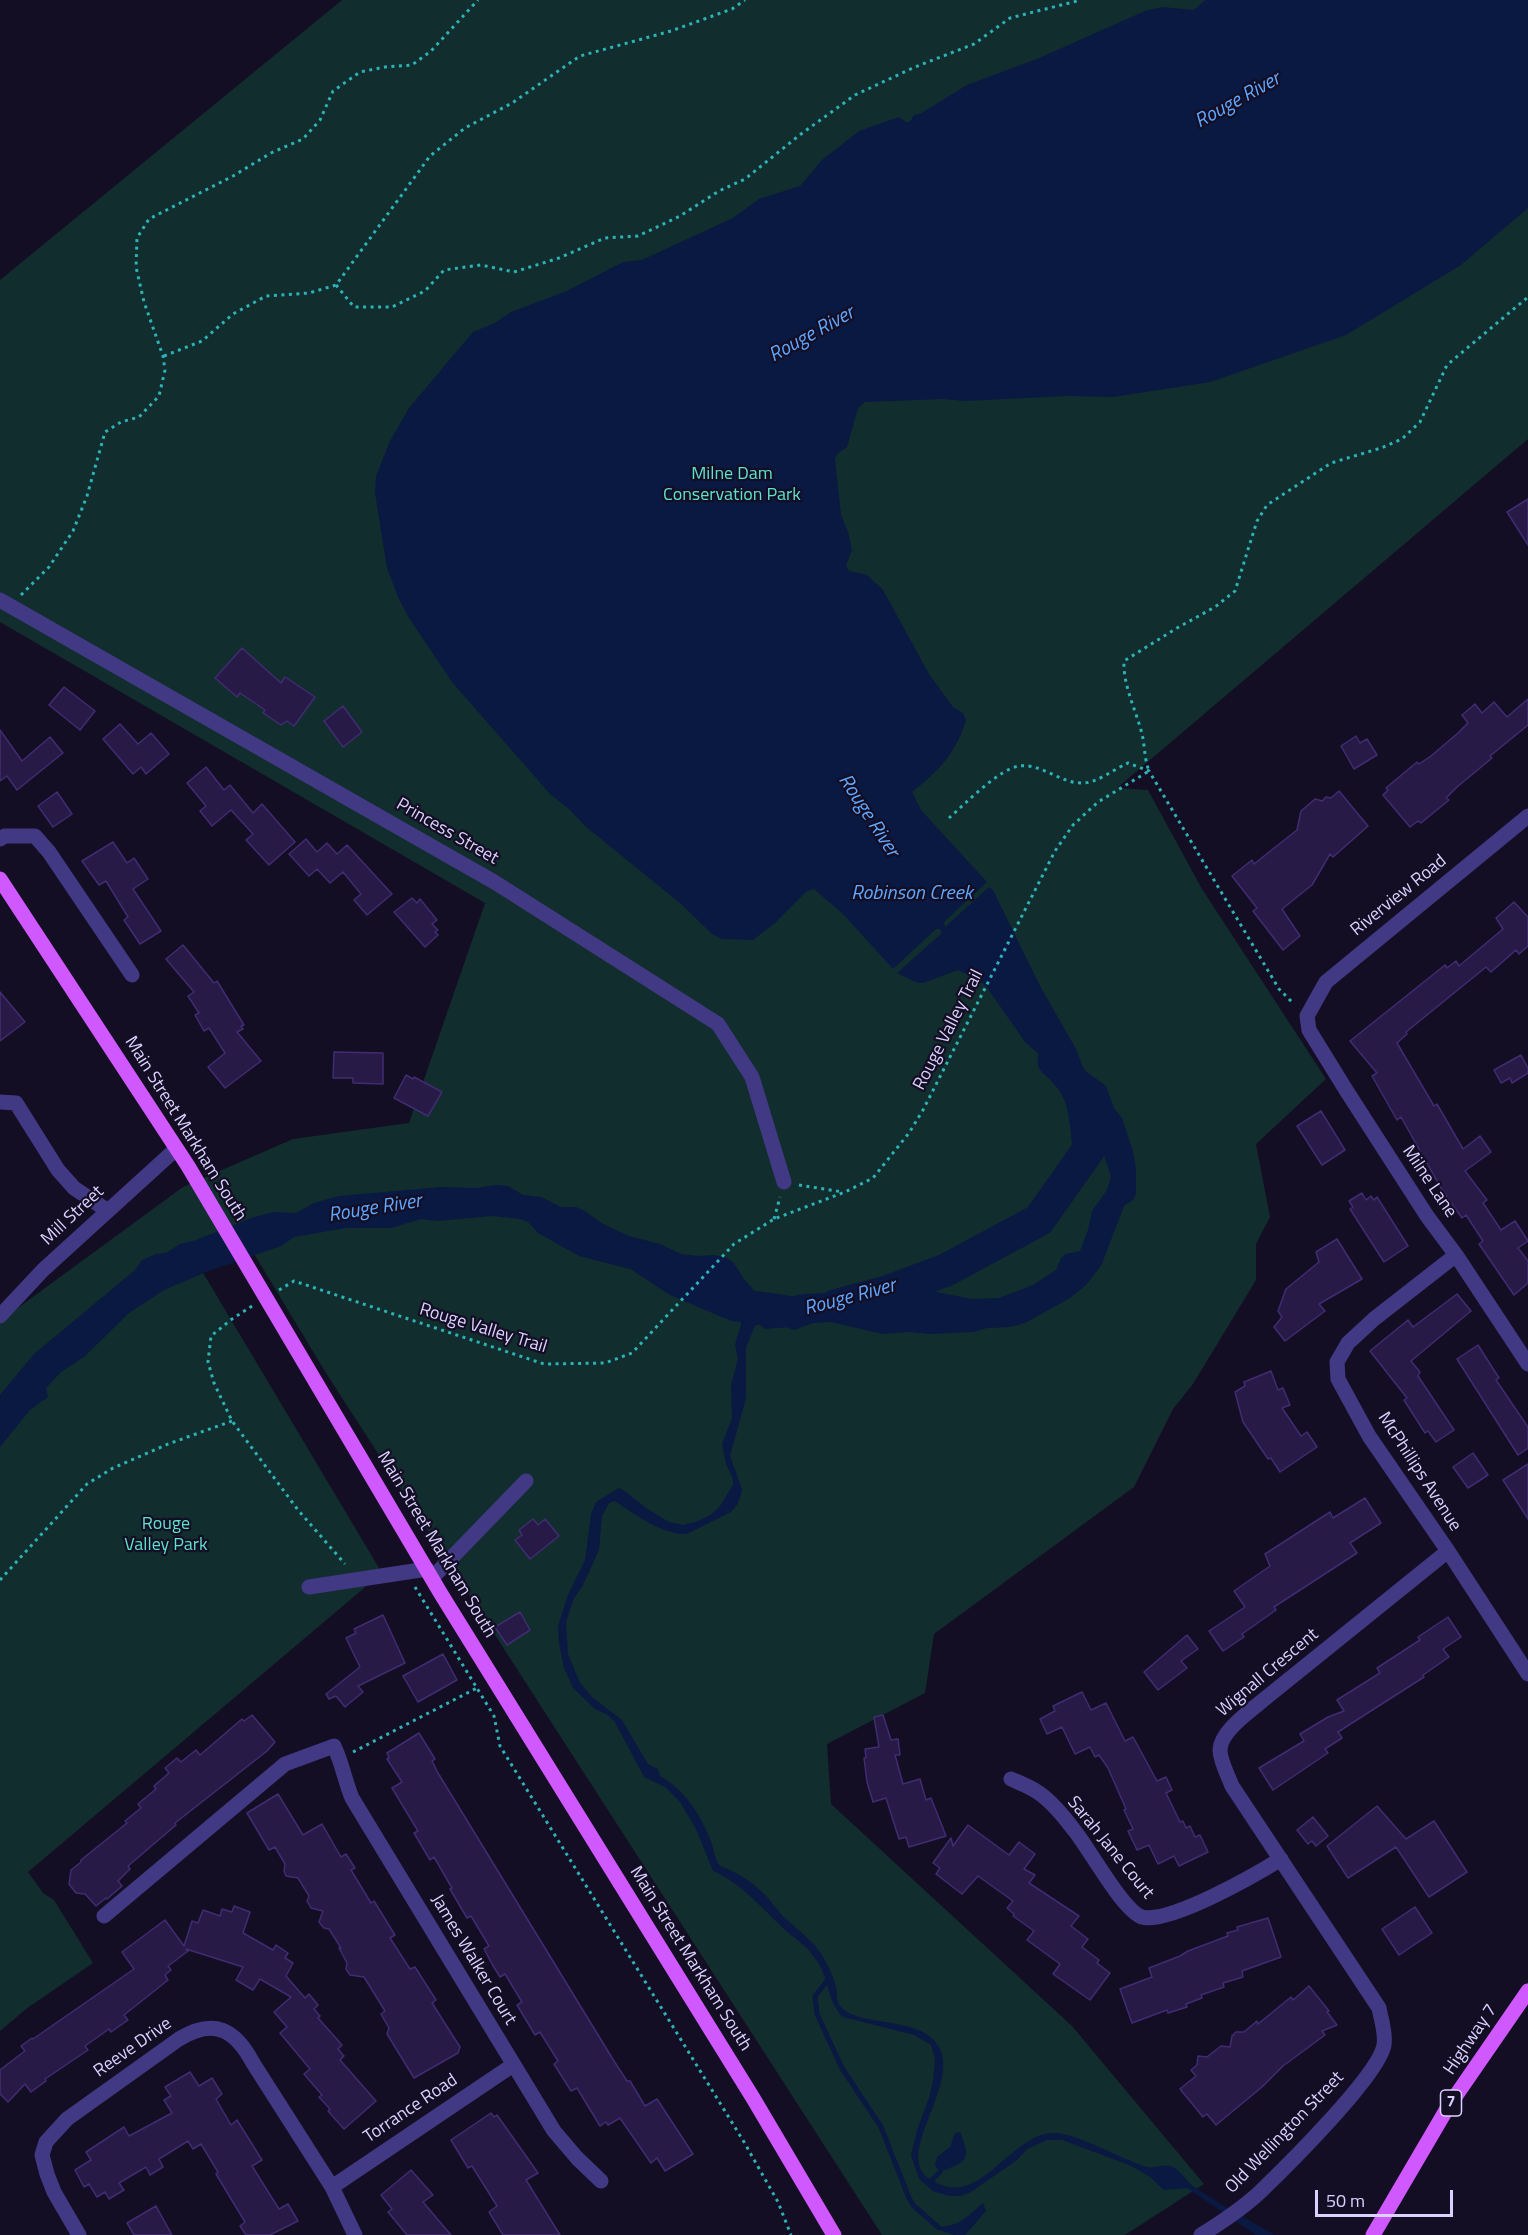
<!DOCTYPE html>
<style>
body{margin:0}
#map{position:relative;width:1528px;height:2235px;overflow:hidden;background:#140e24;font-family:"Titillium Web",sans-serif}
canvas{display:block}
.scale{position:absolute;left:1315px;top:2190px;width:138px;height:27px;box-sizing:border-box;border:3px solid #dbd1ff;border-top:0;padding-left:8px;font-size:18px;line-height:21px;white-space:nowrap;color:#dbd1ff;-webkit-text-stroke:4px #140e24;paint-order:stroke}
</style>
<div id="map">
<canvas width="1528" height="2235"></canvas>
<div class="scale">50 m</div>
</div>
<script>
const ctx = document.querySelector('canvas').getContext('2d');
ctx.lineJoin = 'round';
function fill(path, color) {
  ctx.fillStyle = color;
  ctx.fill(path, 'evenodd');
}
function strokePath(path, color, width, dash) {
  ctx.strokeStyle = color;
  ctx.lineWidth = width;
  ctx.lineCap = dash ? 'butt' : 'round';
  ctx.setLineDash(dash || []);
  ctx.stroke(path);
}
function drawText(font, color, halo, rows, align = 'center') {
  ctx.font = font + ' "Titillium Web",sans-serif';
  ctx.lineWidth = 4.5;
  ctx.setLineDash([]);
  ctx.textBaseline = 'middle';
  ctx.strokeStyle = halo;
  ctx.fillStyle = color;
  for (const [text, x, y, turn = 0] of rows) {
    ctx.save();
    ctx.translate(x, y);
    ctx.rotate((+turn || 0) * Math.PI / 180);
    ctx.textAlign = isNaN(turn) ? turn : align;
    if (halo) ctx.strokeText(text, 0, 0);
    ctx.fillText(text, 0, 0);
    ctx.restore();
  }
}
const green = new Path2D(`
 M342,0h1186v439l-411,349 31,2 54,99 124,190 -70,65 14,73 -14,27v36l-63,104 -20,25 -39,78 -200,147 -9,59 -98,51 4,60 241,222 132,158 -79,51h-243l-556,-862 -84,-139 -49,22 189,317 -354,299 15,21 11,7 39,63 -67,46 -26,22v-710l183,-134 110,-48 116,-16 76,-220 -485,-281v-342z`);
const water = new Path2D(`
 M1205,0h323v208l-67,57 -115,70 -136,47 -97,15 -47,-1 -101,5 -21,-2 -79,3 -7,6 -11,39 -10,7 -2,5 6,56 7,17 4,18 -6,15 3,6 18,4 16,15 46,84 24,33 10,6 3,7c-10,33 -27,51 -54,72l9,18 66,72 -43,40 1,5 44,-40 4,3 47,96 36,63 8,21 22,16 8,22 8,10 11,33 3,18v25l-3,6 -9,6 -23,60 -15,19 -16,13 -45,25 -15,4 -23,1 -13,4 -44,2 -20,-2 -27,2 -52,-12 -18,1 -19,7 -8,-3 -21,2 -6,-5 -4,2 -9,21v51l-16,58 12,33 -1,6 -4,10 -6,7 -44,22c-27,0 -51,-19 -72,-33l-6,2 -7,13 -3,34 -16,35 -10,15 -7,23 2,31 12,29 12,14 30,23 26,44 10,5 2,7c25,14 40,38 50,63 4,9 4,19 10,27 16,6 30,14 42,26 7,6 12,14 18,21 16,17 35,27 46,49 4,8 8,17 10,25 2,8 -1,15 6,21 20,20 82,7 98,41 17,36 -39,99 -16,125 3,4 8,6 11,8 46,26 75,-48 118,-49 23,-1 69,27 94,34 9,2 17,-4 26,0 8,4 13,14 20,19 26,18 55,33 82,49h-19l-69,-47 -23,2 -15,-14 -20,-11 -67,-25h-15l-20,9 -10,11 -46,32 -11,4h-11l-16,-5 -14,-12 -8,-24 6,-25 12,-32 4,-17 2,-22 -4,-14 -17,-10 -71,-18c-15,-15 -14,-35 -24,-53 -12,-20 -24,-24 -39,-39 -21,-20 -40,-42 -67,-54l-17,-42 -16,-27 -15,-15 -21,-10 -29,-55 -7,-7 -13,-6 -22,-21 -9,-20 -5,-25 -1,-16 9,-30 18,-37 6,-46 5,-12 23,-14 7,4 20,16 23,14 14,3 15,-4 14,-7 8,-8 13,-21v-6l-7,-15 -4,-20 10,-26 -1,-33 7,-26 -3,-15 6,-19 -1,-17 -16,-16 -15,-8 -18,-2 -27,2 -26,-13 -59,-15 -41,-23 -10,-11 -7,-3 -29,-3 -54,5 -17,-2 -30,9h-45l-52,9 -13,9 -75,26 -42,18 -35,23 -45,44 -23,15 -15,16 2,9 -18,13 -30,37v-52l34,-41 101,-84 7,-10 14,-6 10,-1 14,-9 16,-4 58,-23 20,-5 22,1 18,-10 25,-7 103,-9 34,1 21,-3 11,1 15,9 18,2 20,10h15l7,3 20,14 26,12 31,8 21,10 17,2 16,-1 13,3 6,4 11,17 15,17 16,4 28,-6 27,-1 68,2 33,-4 41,8 27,-1 34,-13 23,-15 5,-12 5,-4 14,-3 8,-21 4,-19 15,-21 4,-14 -23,-68 -8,-14 -19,-20 -36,-32 -39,-56 -8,-7 -20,-9 -35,13h-5l-21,-10 45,-40 -2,-4h-4l-43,40 -49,-54 -30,-26 -7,2 -32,32 -22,17 -31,-1 -10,-5 -32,-31 -95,-77 -16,-17 -18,-14 -99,-113 -43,-64 -11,-21 -11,-29 -12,-75 1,-17 14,-35 19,-33 64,-76 22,-9 16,-11 56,-21 56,-29 19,-2 91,-42 26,-19 41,-13 22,-26 37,-29 40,-14 7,5h4l4,-7 6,-1 47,-29 70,-26 108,-48 17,-4 32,3z
 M960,2132c12,29 7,29 -20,40l-5,-7 2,-8 13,-10 5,-14z
 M983,2203l3,8 -21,24h-11l-15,-5 -1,-3c23,-1 28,-10 45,-24z`);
const stream = new Path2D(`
 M827,1981l-12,15 2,18 25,54 39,59 28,71 5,8 24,21
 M932,2180l8,-8`);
const river = new Path2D(`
 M645,1259l32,21 59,25 46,6
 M835,1306l52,-14 59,-22 93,-50 50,-71c-4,-39 -3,-61 -35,-88`);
const building = new Path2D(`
 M1528,499v46l-21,-33z
 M242,648l39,35 4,-6 30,20 -21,29 -7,-5 -6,4 -18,-12 2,-3 -25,-17 -3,4 -22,-19z
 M64,687l31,24 -15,19 -31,-25z
 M1528,699v26l-38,31 2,2 -35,29 -11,11 3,2 -28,23 -3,-2 -8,6 -27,-32 5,-5 -2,-2 31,-26 2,2 12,-8 27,-23 10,-10 -6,-8 13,-11 7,9 12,-11 13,15z
 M343,706l19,26 -19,15 -19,-26z
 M120,724l18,20 13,-11 18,21 -23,20 -5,-7 -8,7 -30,-35z
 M0,730l22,31 28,-24 13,16 -46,37 -10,-14 -7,5z
 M1356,736l4,7 7,-4 10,16 -23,14 -13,-23z
 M206,767l18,23 6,-5 23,28 9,-9 33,38 -26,23 -23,-25 7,-6 -22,-24 -19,16 -12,-15 6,-5 -19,-23z
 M1339,791l29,35 -35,31 -3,-3 -18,31 -30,24 18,27 -17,14 -30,-39 4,-3 -25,-32 20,-16 2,4 43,-34 4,-19 14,-12 7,2 4,-4 5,1z
 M57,792l15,22 -19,13 -15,-21z
 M306,839l11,13 10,-9 10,11 10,-9 45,49 -25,21 -13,-15 7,-6 -18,-22 -13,11 -13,-14 -8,7 -20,-22z
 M113,842l14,21 7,-5 14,21 -15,10 28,42 -21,13 -16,-24 4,-3 -22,-36 -7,4 -17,-24z
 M412,898l5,5 3,-4 17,21 -5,4 6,6 -3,2 3,3 -13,12 -31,-35z
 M1514,902l14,15v29l-9,8 -3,-4 -25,22 -5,-5 -80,65 1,2 -10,9 37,63 3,-2 26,45 17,-13 11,16 -26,19 22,29 -4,3 18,27 14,-9 13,20 -10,7 10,13v22l-14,12 -35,-51 4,-3 -17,-26 -4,3 -20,-28 -41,-73 -4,3 -25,-44 5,-3 -27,-32 95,-76 2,3 9,-7 3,5 44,-37 -7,-11z
 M183,945l31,38 3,-2 27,44 -3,1 2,3 -6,3 24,29 -36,27 -17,-21 17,-14 -16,-25 -5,3 -9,-16 4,-2 -11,-17 6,-4 -28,-33z
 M0,992l25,30 -25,19z
 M334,1052l49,1v31l-30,-1v-5h-20z
 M1521,1055l7,13v5l-16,10 -2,-5 -9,5 -7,-13z
 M406,1075l7,4 1,-2 28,15 -14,24 -34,-18z
 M1321,1111l24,39 -23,15 -25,-39z
 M1362,1193l4,7 5,-4 3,4 3,-3 31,49 -24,16 -34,-53 3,-2 -4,-6z
 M1337,1239l25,40 -43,25 6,7 -40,30 -11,-14 8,-10 -4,-6 8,-22 33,-27 -3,-10z
 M1457,1294l14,17 -60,50 9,11 -2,4 36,54 -18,12 -8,-11 -3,2 -21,-33 3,-2 -37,-47 38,-31 5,7z
 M1478,1345l21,33 -3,2 32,47v21l-10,7 -61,-96z
 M1271,1371l7,19 5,-2 7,17 -8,3 19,28 6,-4 10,15 -37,25 -9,-14 -3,1 -25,-37 -8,-30 10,-6 -1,-4z
 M1473,1453l15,22 -20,13 -15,-21z
 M1528,1464v55l-25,-39z
 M1365,1498l16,25 -31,20 7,10 -83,54 2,3 -34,24 2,3 -21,14 -14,-20 36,-24 -11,-16 36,-25 -5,-12 65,-42 3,6z
 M533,1519l5,6 7,-6 14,17 -29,23 -15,-19 7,-5 -3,-5z
 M520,1612l10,18 -23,15 -12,-18z
 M383,1615l22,48 -47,23 5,6 -18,15 -9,-11 -7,3 -3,-5 34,-27 -14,-29 10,-5 -2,-4z
 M1448,1617l13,20 -18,12 6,8 -26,18 1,2 -86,55 4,6 -17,11 3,4 -55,37 -14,-22 45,-27 -4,-7 28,-17 16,-6 -7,-11 43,-27 -3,-5 43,-28 -2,-3z
 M1187,1635l11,14 -17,12 6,7 -29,22 -14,-18z
 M443,1654l14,26 -39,22 -15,-26z
 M1082,1692l9,18 15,-7 19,38 8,-4 24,44 9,-4 6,13 -6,3 14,29 3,-1 3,7 4,-2 5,11 5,-2 8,17 -29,14 -5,-10 -16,8 -9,-19 -12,5 -9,-19 5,-2 -9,-19 2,-1 -18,-41 -9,-13 -4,2 -5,-10 -15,7 -13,-27 -15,7 -7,-15 15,-8 -2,-5z
 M252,1715l23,27 -8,9 -92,72 1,2 -48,41 2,3 -12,12 4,5 -15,13 -1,-1 -10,8 -11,-12 -9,-1 -7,-9 2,-14 10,-8v-2l46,-37 -2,-2 16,-13 -3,-4 18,-15 -2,-3 15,-13 -4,-5 12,-10 4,4 15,-12 4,5 42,-36 2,2z
 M883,1715l8,25 7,-1 2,16h-5l8,29 17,-5 6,21 5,-2 15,38 -37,11 -3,-10 -7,2 -13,-41 -13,4 -6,-20 -3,-24h2l-1,-9 14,-2 -5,-30z
 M419,1733l16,26 -3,2 6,12 176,288 13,20h3l15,25 12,-7 36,55 -28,17 -8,-13 -6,5 -31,-45 -12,7 -2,-3 -6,4 -23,-38 -6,3 -17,-27 4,-3 -18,-29 -5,3 -18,-30 5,-3 -17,-28 -5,3 -8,-13 -8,-15 5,-3 -18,-30 -4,2 -17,-29 2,-1 -18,-31 -4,3 -16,-27 4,-2 -26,-43 10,-6 -15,-23 2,-1 -2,-5z
 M278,1794l25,41 19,-11 19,33 5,-3 9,14 -4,2 20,33 3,-2 21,34 -5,3 20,31 5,-2 21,33 -4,3 28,44 -2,6 -44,25 -27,-44 2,-6 -8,-14 4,-3 -21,-34 -14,-2 -4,-6 1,-6 -8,-15h2l-12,-19 -5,-1 -5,-6 4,-11 -12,-3 -4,-7 2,-5 -11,-18 -12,-2 -2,-5 1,-7 -10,-17 -6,3 -22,-37z
 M1377,1806l29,33 28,-18 33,51 -38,25 -33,-50 -48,31 -21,-32z
 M1313,1817l15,19 -12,10 -4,-5 -4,3 -11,-14z
 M968,1825l41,30 10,-13 16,12 -11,15 11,6 -6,8 50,33 -8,10 17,13 -6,8 17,13 -2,3 13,10 -20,27 -37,-26 7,-10 -33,-24 7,-9 -21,-15 1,-2 -7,-6 6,-7 -35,-25 -16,18 -26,-20 4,-6 -7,-5 18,-25 2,8z
 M234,1906l16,6 -7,21 30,17 3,-5 12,8 -3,5 8,5 -7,13 19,22 4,-4 9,11 -4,4 6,7 -2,2 24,27 -4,4 6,7 -4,4 36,41 -32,28 -16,-18 2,-2 -11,-12 3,-2 -18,-21 6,-5 -30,-36 7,-6 -13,-15 17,-15 -31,-18 -7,11 -17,-10 7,-13 -57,-18 2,2 -20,15 3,4 -6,5 3,5 -44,35 4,5 -17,12 -2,-3 -24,17 3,4 -43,29 1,2 -15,11 -6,-8 -17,18 -8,-8v-24l25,-19 -4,-5 11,-8 1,1 101,-70 -12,-17 43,-32 19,26 8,-25 6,2 5,-13 17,6 2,-7 10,3z
 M1415,1907l17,26 -33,22 -17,-26z
 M1268,1918l13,39 -39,14 1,6 -20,6 1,4 -23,8 1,3 -16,6 1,3 -19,6 -1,-3 -35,13 -12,-34 32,-12 -3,-9 31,-12 8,-5 40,-15 -1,-3 11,-3 -1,-3z
 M1309,1986l20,25 -2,1 10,13 -15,6 3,4 -42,31 -21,21 -46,38 -9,-11 -4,3 -23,-28 16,-13 -5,-6 6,-5 1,-9 9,1 14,-11 9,1 2,-11 4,-4h8l13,-11 1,3 33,-27 2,3z
 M190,2072l9,14 13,-8 10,16 -6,5 15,26 6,-5 25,40 -10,6 15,24 12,19 9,-5 10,17 -28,14h-24l-6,-9 5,-4 -29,-48 2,-2 -17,-28 -8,5 -5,-8 -29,18 4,8 -13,8 -4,-8 -27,16 5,7 -15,9 -4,-7 -8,5 -8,-13 -5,3 -9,-17 16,-10 -5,-8 38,-25 5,9 43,-23 -8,-13 7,-4 -6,-9z
 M491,2113l3,4 3,-2 41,58 -12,7 34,55h-57l-14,-23 8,-6 -25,-40 -4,2 -17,-28z
 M411,2170l22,25 -10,7 28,33h-44l-19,-23 4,-3 -11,-14z
 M156,2206l16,29h-38l-7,-12z`);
const path = new Path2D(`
 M336,285l18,22h38l33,-16 19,-21 37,-5 33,7 45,-14 46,-20 33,-2 42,-20 39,-25 26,-12 56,-45 54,-39 60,-28 59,-23 36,-26 71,-18
 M164,356l38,-15 31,-27 33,-18 43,-3 27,-8 94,-129 35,-28 47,-25 68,-47 91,-25 61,-22 13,-9
 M21,595l28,-28 24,-36 14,-35 18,-64 16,-10 18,-5 20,-21 6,-26 -2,-14 -19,-54 -8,-35 1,-29 12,-19 84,-43 38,-23 32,-14 17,-19 13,-29 27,-19 25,-5 27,-2 19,-14 47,-51
 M949,818c16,-14 50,-49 70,-52 22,-3 41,17 62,17 15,1 33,-14 47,-20l21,8 130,218 15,15
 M799,1185l44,7
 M774,1219l6,-22
 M279,1290l15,-9 250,83 61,-1 27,-10 102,-109 40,-25 71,-27 28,-14 36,-45 14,-23 132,-259 18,-26 25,-23 51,-31c-5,-13 -4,-25 -7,-37 -6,-24 -19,-48 -18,-73l53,-33 38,-21 20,-16 22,-70 10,-16 64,-42 50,-15 21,-9 18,-17 27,-57 81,-68
 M252,1306l-20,13 -21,17 -3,26 6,21 18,38 66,89 47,54
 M0,1580l87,-96 26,-16 55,-24 64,-23
 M415,1587l79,129 6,30 244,396 34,60 13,33
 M353,1752l124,-64`);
const minor = new Path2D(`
 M0,600l496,283 222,141 34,53 32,105
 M1528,816l-202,166 -19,34 2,14 37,60 81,126 29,39 72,109
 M0,839l5,-3h30l14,16 83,123
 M0,1102l16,1 42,67 16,18 34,23
 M1456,1255l-82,64 -26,24 -11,19 1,17 31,57 79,115 80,123
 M0,1316l43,-46 133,-121
 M432,1578l94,-97
 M309,1587l118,-18
 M1011,1779c9,4 20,8 28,14 13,9 26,25 35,37 15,18 49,81 68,87 28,7 113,-42 139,-58
 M104,1916l181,-152 49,-18c8,17 11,35 18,52l202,333 23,27 24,23
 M332,2187l181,-122
 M79,2235l-25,-43 -7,-18 -5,-19 4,-13 21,-23 112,-80c35,-21 56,-10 74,24l79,124 23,48
 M1201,2235c21,-13 41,-26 59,-43 26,-25 119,-117 124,-147 2,-12 -3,-26 -5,-37l-147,-222c-4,-11 -12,-25 -12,-36 0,-18 29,-38 42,-49l186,-150`);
const major = new Path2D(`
 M0,879l188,287 253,428 312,504 81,137
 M1373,2235l75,-128 80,-116`);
const shields = [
 [1451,2103,21]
];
const shieldNames = [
 ["7",1451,2103]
];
const parkNames = [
 ["Milne Dam",732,475],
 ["Conservation Park",732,496],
 ["Rouge",166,1525],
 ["Valley Park",166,1546]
];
const streetNames = [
 ["Princess Street",447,832,30],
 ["Riverview Road",1399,896,-39],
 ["Rouge Valley Trail",949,1030,-63],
 ["Main Street Markham South",185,1129,58],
 ["Milne Lane",1429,1182,56],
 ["Mill Street",73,1216,-43],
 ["Rouge Valley Trail",483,1329,17],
 ["McPhillips Avenue",1419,1472,57],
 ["Main Street Markham South",436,1545,59],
 ["Wignall Crescent",1268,1673,-40],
 ["Sarah Jane Court",1110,1848,51],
 ["Main Street Markham South",690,1959,58],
 ["James Walker Court",473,1960,59],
 ["Highway 7",1471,2040,-56],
 ["Reeve Drive",133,2048,-35],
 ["Torrance Road",411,2109,-34],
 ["Old Wellington Street",1285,2133,-46]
];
const waterNames = [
 ["Rouge River",1238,101,-29],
 ["Rouge River",812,335,-29],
 ["Rouge River",868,816,57],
 ["Robinson Creek",912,894],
 ["Rouge River",375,1209,-9],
 ["Rouge River",850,1298,-15]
];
fill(green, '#112d2e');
fill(water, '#091942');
strokePath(stream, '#091942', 5);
strokePath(river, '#091942', 33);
fill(building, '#271a46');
strokePath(building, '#402c72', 1.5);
strokePath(path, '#2db3b7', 3, [3, 4.5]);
strokePath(minor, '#423984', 15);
strokePath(major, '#d058ff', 15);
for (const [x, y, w] of shields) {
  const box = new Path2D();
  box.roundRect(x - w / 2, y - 13, w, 26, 4.5);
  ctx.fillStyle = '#140e24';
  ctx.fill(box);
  strokePath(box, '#dbd1ff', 1.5);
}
drawText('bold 16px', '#dbd1ff', null, shieldNames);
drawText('18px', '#5ce1cb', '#140e24', parkNames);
drawText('18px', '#dbd1ff', '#140e24', streetNames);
drawText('italic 20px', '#5fa7ff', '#140e24', waterNames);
</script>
